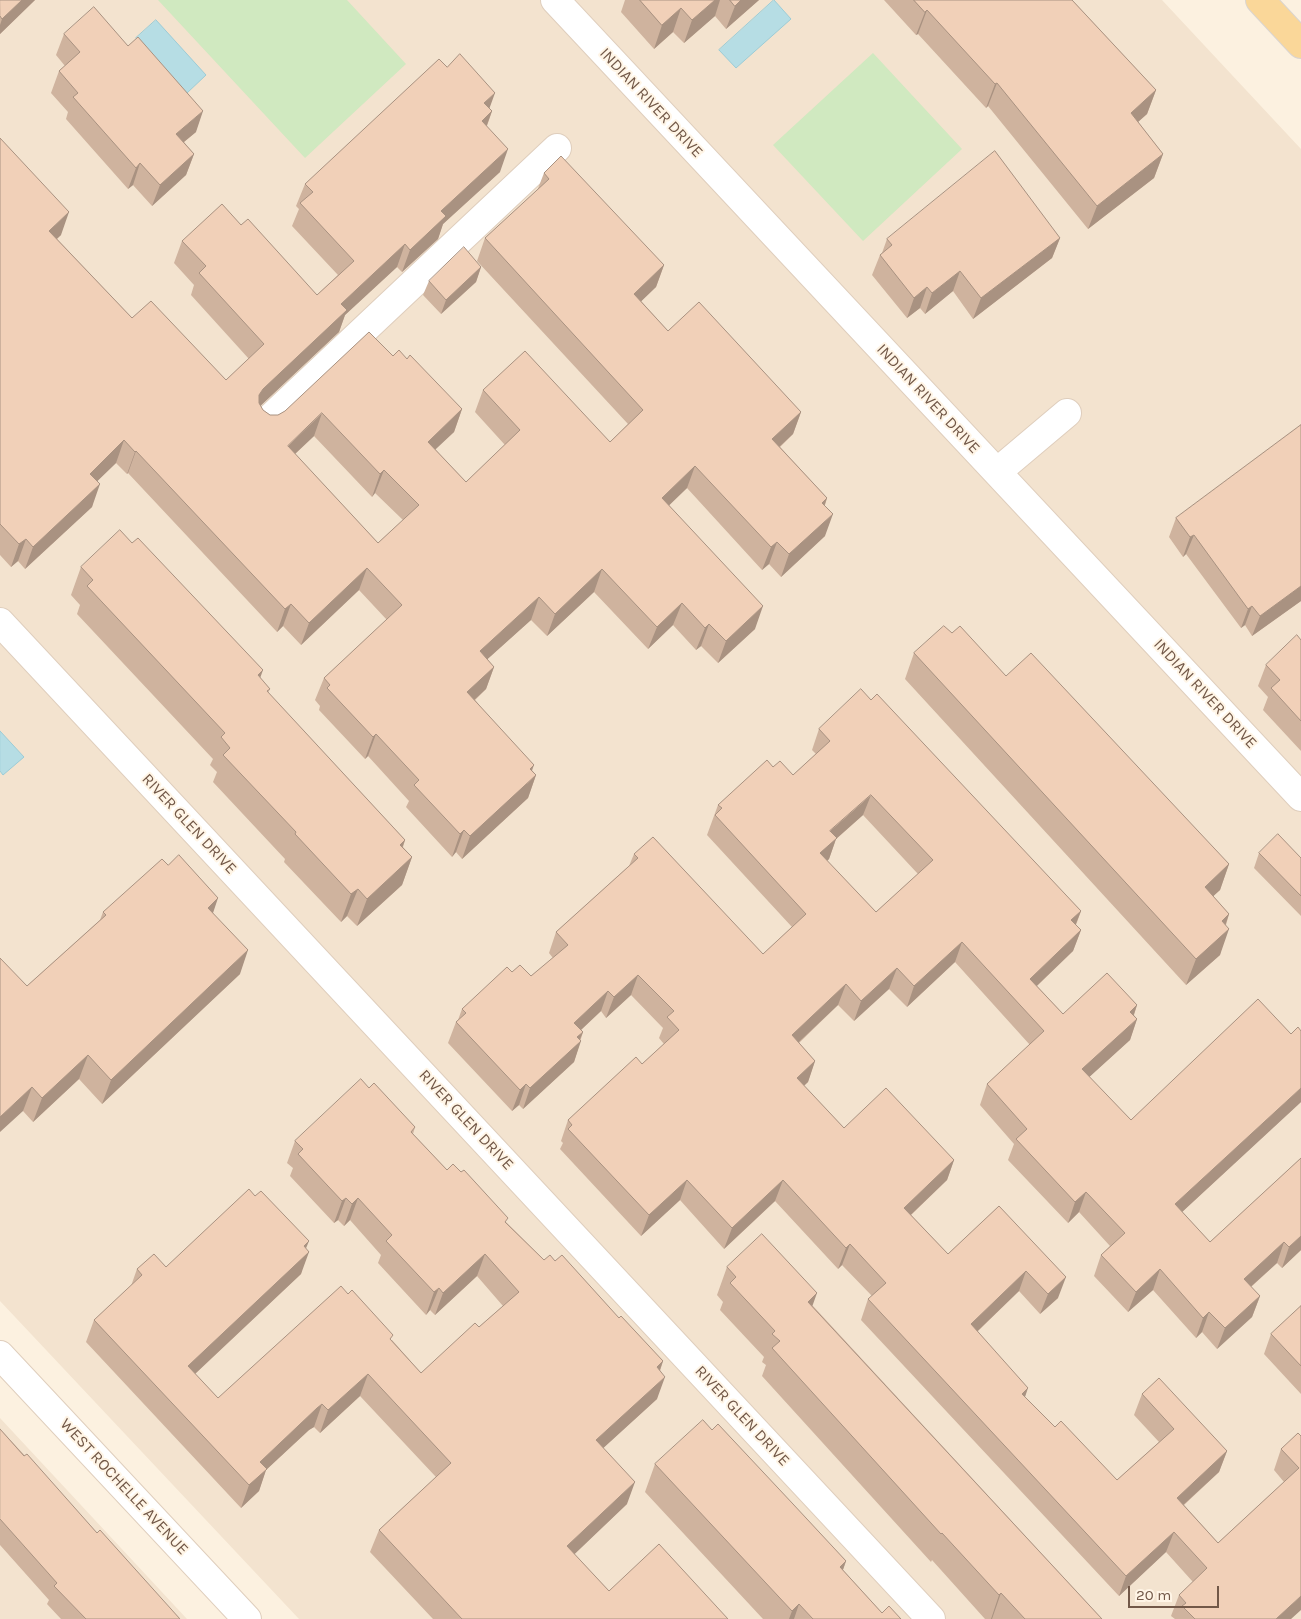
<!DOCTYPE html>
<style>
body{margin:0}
#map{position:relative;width:1301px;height:1619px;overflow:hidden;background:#fcf1e0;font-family:Karla,sans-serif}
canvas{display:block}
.scale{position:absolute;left:1128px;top:1586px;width:91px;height:22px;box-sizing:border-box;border:2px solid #725848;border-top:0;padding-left:6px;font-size:15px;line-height:18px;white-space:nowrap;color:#725848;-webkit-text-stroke:4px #fff5e6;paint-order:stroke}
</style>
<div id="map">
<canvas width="1301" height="1619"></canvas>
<div class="scale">20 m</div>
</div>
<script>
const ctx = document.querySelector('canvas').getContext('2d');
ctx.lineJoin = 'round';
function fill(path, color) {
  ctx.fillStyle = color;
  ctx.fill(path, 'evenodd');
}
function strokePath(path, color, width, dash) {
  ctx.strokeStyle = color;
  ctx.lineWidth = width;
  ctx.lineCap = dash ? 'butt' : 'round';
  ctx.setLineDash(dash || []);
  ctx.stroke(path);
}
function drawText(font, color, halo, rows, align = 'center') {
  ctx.font = font + ' Karla,sans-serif';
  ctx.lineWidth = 4;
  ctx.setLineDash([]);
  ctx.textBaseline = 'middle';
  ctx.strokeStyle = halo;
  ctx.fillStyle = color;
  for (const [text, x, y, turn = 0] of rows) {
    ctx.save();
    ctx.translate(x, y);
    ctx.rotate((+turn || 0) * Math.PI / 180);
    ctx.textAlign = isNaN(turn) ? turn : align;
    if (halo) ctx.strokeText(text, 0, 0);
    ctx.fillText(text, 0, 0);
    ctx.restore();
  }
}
const residential = new Path2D(`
 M0,0h1162l139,149v1470h-1002l-299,-318z
 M0,1418l187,201h-187z`);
const green = new Path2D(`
 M158,0h189l59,64 -101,94z
 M873,53l89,96 -99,92 -90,-96z`);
const water = new Path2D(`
 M774,0l17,19 -55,49 -17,-18z
 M156,20l50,55 -19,18 -51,-55z
 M0,731l24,26 -21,18 -3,-4z`);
const minor = new Path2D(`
 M555,0l746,797
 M266,422l291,-274
 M997,472l70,-59
 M0,622l931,997
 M0,1355l247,264`);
const major = new Path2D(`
 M1260,0l41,44`);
const wall = new Path2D(`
 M0,0h35l-35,34z
 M625,0h134l-33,29 -11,-13 -31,27 -11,-11 -19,17 -33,-37z
 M884,0h188l84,90 -9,24 -9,8 25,32 -9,24 -66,51 -100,-123 -2,2 -68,-74 -2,1z
 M64,34l132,98 -12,10 10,12 -8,21 -34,31 -19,-21 -5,4 -62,-70 2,-7 -17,-19 8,-22 6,-5 -9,-11z
 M489,108l3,3 -5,15 13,46 -57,52 -5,15 -36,33 -5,-5 -52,48 -6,17 -79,74 3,4 7,5h8l115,-59 14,3 55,50 -8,23 -19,17 31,33 39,-37 -30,-33 8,-22 127,52 18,-18 -151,-163 8,-23 52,-47 7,-18 120,92 -8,22 -15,14 27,30 133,81 -8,22 -13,13 47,51 -2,7v31l-44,41 -12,-13 -7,6 -75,-82 -18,17 86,124 -37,34 -17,-17 -5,4 -23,-25 -25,24 -54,-57 -47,44 -16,-16 -44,39 7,8 -8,22 -11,11 61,75 -8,23 -66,61 -6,-7 -4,5 -46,-50 3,-6 -41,-45 -3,3 -46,-49 1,-4 -5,-6 9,-22 63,-58 -28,-30 -58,55 -18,-19 -6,6 -149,-159 -1,1 -11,-11 -19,18 -5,26 -67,62 -7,-8 -7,6 -11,-12v-417l61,97 -4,4 75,79 94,62 23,-21 -58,-64 3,-10 -20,-22 8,-22 59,-16 76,70 21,-20 -46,-49 7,-17 -3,-3 9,-22zM314,436l58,61 3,-4 28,27 -25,23 -83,-89z
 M1060,238l-8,20 -79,61 -20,-28 -28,23 -5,-6 -13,10 -35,-43 8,-20 2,-2 5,-14z
 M481,267l-5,15 -35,32 -18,-19 6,-14z
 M1301,425v176l-49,35 -7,-11 -4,3 -55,-74 -3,3 -14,-20 7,-19z
 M81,567l179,111 10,11 -2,4 137,147 -2,7 9,10 -10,28 -45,41 -10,-10 -6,6 -57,-60 1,-3 -72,-77 4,-10 -7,-7 3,-6 -136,-145 3,-9 -9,-10z
 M952,633l54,43 223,188 -9,26 -7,6 16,18 -3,11 -6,30 -34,30 -281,-306 9,-26z
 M1301,640v111l-38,-41 5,-13 -10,-11 8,-21z
 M871,700l210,211 -5,14 5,5 -8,21 -36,35 26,28 74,-9 -3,10 3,4 -7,21 -41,37 42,43 170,-18 -119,110 28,30 91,-84v92l-19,18 -5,-5 -26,24 9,9 -8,21 -35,32 -15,-17 -6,6 -43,-48 -25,22 -34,-36 7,-21 9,-9 -31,-34 -11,11 -60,-63 6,-16 -34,-39 7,-21 43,-39 -75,-83 -48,45 -18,-18 -35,32 -16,-16 -39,38 16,18 -7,21 -4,4 40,42 110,32 -7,20 -36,35 37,39 51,-48 59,92 -18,16 -21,-23 -42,41 48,65 30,30 62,53 42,-38 -25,-27 8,-21 85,57 -8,21 -35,33 34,38 66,-61 -10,-12 7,-21 20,-13 -10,183h-116l-4,-3 8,-21 14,-13 -27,-30 -47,44 -258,-276 7,-21 4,-3 -30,-31 -4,4 -63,-68 -51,48 -44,-49 -39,36 -81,-87 3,-6 -2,-2 7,-21 74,-56 22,-20 -5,-6 4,-10 -32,-33 -25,23 -5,-7 -20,19 2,2 -9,30 -51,47 -4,-4 -7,6 -64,-68 8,-21 2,-2 4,-11 50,-37 19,4 22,-18 -4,-5 7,-21 73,-66 5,-12 129,100 29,-27 -85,-92 11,-30 55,-38 20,8 23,-21 -4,-4 7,-21zM863,815l55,59 -42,38 -49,-51 2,-2 7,-20z
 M1259,853l42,5v58l-47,-48z
 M168,865l45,48 27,61 -138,130 -23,-25 -46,43 -10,-11 4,-125 73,-66 3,-8z
 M369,1088l46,39 -2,7 34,36 60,53 37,37 11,1 64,57 44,43 -3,10 -3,28 -54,49 24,56 -53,50 35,37 119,28h-295l-63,-67 9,-22 57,-53 -76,-81 -40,37 -6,-6 -5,3 -43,40 -7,21 -18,17 -155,-166 8,-22 37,-34 6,-17 29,-2 140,-19 -5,26 -106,100 23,24 174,-58 29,33 58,-46 24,-21 -26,-30 -42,39 -5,-5 -4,5 -48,-52 3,-8 -31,-35 -6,6 -6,-6 -4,3 -44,-47 3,-8 -6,-5 8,-22z
 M727,1267l86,39 289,313h-117l-53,-59 -1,2 -169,-186 4,-11 -4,-3 2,-5 -44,-47 3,-8 -6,-7z
 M1301,1306v88l-37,-40 7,-20z
 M0,1429l97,104 83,86h-119l-14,-15 2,-4 -49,-55z
 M712,1430l134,131 -3,9 39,43 19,6h-138l-118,-127 10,-28z`);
const shadedWall = new Path2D(`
 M22,0h13l-35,34v-9l2,-6z
 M715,0h5l-5,16 -31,27 8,-23z
 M741,0h18l-33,29 9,-23z
 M681,8l-8,24 -19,17 8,-24z
 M927,10l-9,24 -2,1 9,-23z
 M997,83l-9,23 -2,2 9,-24z
 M1156,90l-9,24 -25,22 9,-23z
 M495,93l-8,22 -3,-12z
 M203,111l-7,21 -28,23 8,-21z
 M492,111l-8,22 -2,-12z
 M508,149l-8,23 -57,52 -5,15 -36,33 8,-22 31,-39z
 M194,154l-8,21 -34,31 8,-21z
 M1163,154l-9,24 -66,51 9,-23z
 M140,163l-7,22 -5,4 8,-21z
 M69,212l-8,23 -20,18 8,-22z
 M1060,238l-8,20 -79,61 8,-21z
 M405,244l-8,23 -52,48 -6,17 -84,79 4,-16 4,-6 78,-85z
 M664,265l-8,22 -30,29 8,-22z
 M481,267l-5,15 -35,32 5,-14z
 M960,271l-7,20 -28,23 7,-21z
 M927,287l-7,21 -13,10 7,-20z
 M462,409l-8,23 -34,32 8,-22z
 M801,412l-8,22 -29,27 8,-22z
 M322,413l-8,23 -34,32 8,-22z
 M124,440l-8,23 -34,33 8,-22z
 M136,451l-8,22 -1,1 8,-22z
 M695,466l-8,22 -33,32 8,-22z
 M384,470l-9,23 -3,4 8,-23z
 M100,484l-8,23 -67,62 8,-22z
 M827,498l-8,23 3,-18z
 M833,514l-8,22 -44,41 8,-23z
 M1194,535l-8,19 -3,3 7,-20z
 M26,539l-8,22 -7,6 8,-23z
 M777,542l-8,22 -7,6 9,-23z
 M367,568l-8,22 -58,55 8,-22z
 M602,569l-8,23 -47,44 8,-22z
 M1301,586v15l-49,35 8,-20z
 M539,597l-8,23 -60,54 9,-23z
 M682,603l-9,22 -25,24 9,-22z
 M291,604l-8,22 -6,6 8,-23z
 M763,606l-8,23 -37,34 8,-22z
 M1252,606l-7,19 -4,3 7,-19z
 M709,624l-8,22 -5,4 9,-22z
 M494,667l-8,22 -27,25 8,-22z
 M263,670l-10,28 5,-23z
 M376,734l-8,22 -3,3 8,-22z
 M534,765l-7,19 9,-9 -8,23 -66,61 8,-23z
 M871,795l-8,20 -27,24 -7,20 -16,15 7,-21 10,-22z
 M464,830l-8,22 -4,5 8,-23z
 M405,840l-10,28 5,-23z
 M412,857l-10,28 -45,41 10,-27z
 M1229,864l-9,26 -25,23 10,-26z
 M358,889l-11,27 -6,6 10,-28z
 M218,898l-8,24 -2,-14z
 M1081,911l-8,20 -2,-11z
 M1229,914l-7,21 7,-6 -9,26 -34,30 10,-26 26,-38z
 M1081,930l-8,21 -50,48 7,-20z
 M962,942l-7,20 -48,45 7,-21z
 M248,950l-8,24 -138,130 9,-24z
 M897,968l-8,21 -35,32 7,-20z
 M638,975l-7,20 -25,23 8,-21z
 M846,984l-8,21 -54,51 8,-21z
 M608,991l-7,20 -34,32 7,-20z
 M1137,1005l-7,21 7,-7 -7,21 -55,50 7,-21 48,-57z
 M583,1032l-5,12 3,-3 -7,21 -51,47 7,-21 47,-51z
 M88,1055l-9,24 -46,43 9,-24z
 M815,1061l-7,21 -19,17 8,-21z
 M526,1084l-7,21 -7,6 8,-21z
 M32,1087l-9,24 -23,21v-15z
 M1301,1088v14l-133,123 7,-21z
 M954,1160l-7,20 -50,48 7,-20z
 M687,1180l-7,20 -39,36 8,-21z
 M783,1180l-8,21 -51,48 8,-21z
 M1086,1192l-7,20 -11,11 7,-21z
 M346,1198l-8,22 -4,3 8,-22z
 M358,1198l-8,22 -6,6 8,-22z
 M1301,1236v14l-19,18 7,-21z
 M309,1241l-7,17 7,-6 -8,22 -121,114 8,-22z
 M1284,1242l-7,21 -41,37 8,-21z
 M850,1244l-8,21 -4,4 8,-21z
 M485,1254l-8,22 -42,39 8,-22z
 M1160,1269l-7,21 -25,22 8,-20z
 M1026,1271l-7,20 -56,54 8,-21z
 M1066,1277l-8,21 -18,16 8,-20z
 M439,1288l-9,22 -4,5 8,-23z
 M817,1293l-10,28 1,-19z
 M1260,1296l-8,21 -35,32 8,-21z
 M1209,1312l-7,20 -6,6 7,-20z
 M663,1361l-8,23 2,-17z
 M368,1374l-8,22 -40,37 8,-23z
 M665,1377l-8,22 -69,63 8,-22z
 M1028,1388l-7,21 1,-15z
 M322,1404l-8,23 -5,3 -43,40 -7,21 -18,17 8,-23 11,-23 57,-54z
 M1227,1451l-8,21 -50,46 8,-20z
 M635,1482l-8,22 -68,65 8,-23z
 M1174,1532l-8,20 -47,44 7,-20z
 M846,1561l-10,28 4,-22z
 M1001,1593l-9,26h-1l8,-24z
 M1301,1596v14l-10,9h-15z
 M799,1604l-5,15h-5l3,-8z`);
const building = new Path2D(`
 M0,0h22l-20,19 -2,-3z
 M640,0h75l-23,20 -11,-12 -19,17z
 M730,0h11l-6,6z
 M914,0h158l84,90 -25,23 32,41 -66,52 -100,-123 -2,1 -68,-74 -2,2z
 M94,7l34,39 10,-9 65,74 -27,23 18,20 -34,31 -20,-22 -4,5 -63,-71 5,-4 -19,-22 21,-19 -16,-18z
 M460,54l35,39 -11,10 8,8 -10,10 26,28 -67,62 5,5 -36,34 -5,-6 -64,60 6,6 -84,79 -4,6v8l4,7 7,5h8l7,-4 84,-79 24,24 6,-6 8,9 3,-4 52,54 -34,33 38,40 54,-52 -37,-40 42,-39 85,91 33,-32 -158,-172 64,-59 -5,-6 17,-17 103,109 -30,29 34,37 31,-29 102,110 -29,27 55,59 -5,5 11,11 -44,40 -12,-12 -6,5 -76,-81 -33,32 101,108 -37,35 -17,-17 -4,4 -23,-25 -25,24 -55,-58 -47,45 -16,-17 -59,54 14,16 -27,25 67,73 -4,4 6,6 -66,61 -6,-6 -4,4 -46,-49 5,-5 -43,-46 -3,3 -46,-49 3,-3 -6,-7 78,-73 -35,-37 -58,55 -18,-19 -6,5 -149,-158 -1,1 -11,-12 -34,34 10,10 -67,63 -7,-8 -7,5 -19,-20v-386l69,74 -20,19 83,87 19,-17 75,79 38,-36 -65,-71 7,-7 -24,-25 40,-37 19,21 7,-6 69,76 37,-34 -54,-58 13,-11 -8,-8 134,-125 8,8zM322,413l58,61 4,-4 35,35 -41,38 -90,-97z
 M995,151l65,87 -79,60 -21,-27 -28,22 -5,-6 -13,11 -34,-43 12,-10 -5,-6z
 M464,247l17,20 -35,33 -17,-19z
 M1301,425v161l-41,30 -8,-10 -4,3 -54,-74 -4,2 -14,-19z
 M120,530l12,13 6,-5 125,132 -5,5 12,14 -3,2 138,149 -5,5 12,12 -45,42 -9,-10 -7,5 -56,-60 1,-2 -73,-77 7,-7 -9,-11 4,-4 -138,-147 6,-6 -12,-13z
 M944,626l8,7 8,-7 46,50 25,-23 198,211 -24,23 24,27 -7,7 7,8 -33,30 -282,-306z
 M1297,635l4,5v81l-30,-33 9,-8 -14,-15z
 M861,689l10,11 6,-6 204,217 -10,9 10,10 -51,49 33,35 44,-41 30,32 -7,7 7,7 -55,50 49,51 127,-121 33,35 7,-7 3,4v57l-126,116 35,38 91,-84v78l-12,11 -5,-5 -40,37 16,17 -35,32 -16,-16 -6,6 -43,-49 -24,23 -35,-37 24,-22 -39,-41 -11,10 -59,-63 11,-10 -40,-45 57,-53 -82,-89 -48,44 -17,-18 -36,33 -15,-17 -54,51 23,26 -18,17 47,50 42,-40 68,72 -50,48 44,46 51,-48 67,71 -18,17 -22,-23 -55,53 57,64 -6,6 33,33 6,-6 56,59 57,-51 -32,-35 17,-16 68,73 -50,47 41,45 81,-75 -18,-19 17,-16 3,3v160l-25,23h-81l-13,-13 4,-3 -7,-8 28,-27 -33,-36 -48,44 -258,-277 18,-16 -36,-39 -4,4 -63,-68 -51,48 -45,-48 -38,35 -81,-86 4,-4 -4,-5 68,-63 6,7 37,-34 -12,-13 7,-6 -36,-36 -24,22 -6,-6 -34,32 9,9 -6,5 4,4 -51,47 -4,-4 -6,6 -64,-68 10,-9 -4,-4 45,-42 5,5 8,-7 11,11 37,-31 -12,-13 82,-74 -4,-4 19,-17 110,117 43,-40 -91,-99 7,-7 -4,-3 49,-45 6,7 7,-6 13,14 37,-34 -11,-12zM871,795l62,65 -57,52 -56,-59 17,-15 -7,-7z
 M1278,834l23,24v38l-42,-43z
 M179,855l39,43 -10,10 40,42 -137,130 -23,-25 -46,43 -10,-11 -32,30v-159l27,28 79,-71 -3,-3 59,-53 6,6z
 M361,1079l8,9 5,-5 41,44 -4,5 36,38 6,-6 8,8 3,-2 44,48 -3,4 39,38 6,-5 5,6 7,-6 57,63 2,-2 42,45 -6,6 8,10 -69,63 39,42 -68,64 42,45 50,-47 69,75h-266l-83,-89 72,-67 -83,-89 -40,36 -6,-6 -5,4 -57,54 7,7 -18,16 -155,-165 48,-45 -5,-6 17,-15 12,13 83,-78 6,7 6,-5 48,50 -5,5 5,6 -121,114 30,32 123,-112 7,8 4,-4 41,45 -3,4 31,34 54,-50 4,4 40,-35 -34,-38 -42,39 -4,-5 -5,4 -48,-51 6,-6 -34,-37 -6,6 -6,-6 -4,3 -44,-47 5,-5 -8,-8z
 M762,1234l55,59 -9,9 294,317h-77l-24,-26 -2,2 -57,-62 -1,1 -169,-186 8,-7 -8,-7 3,-3 -45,-48 6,-6 -9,-10z
 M1301,1306v60l-30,-32z
 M703,1420l9,10 6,-6 75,80 53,57 -6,6 42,46 7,-7 12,13h-88l-14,-15 -7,7 -137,-147z
 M0,1429l24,27 3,-2 70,79 3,-3 80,89h-94l-32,-33 3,-3 -57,-64z`);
const streetNames = [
 ["INDIAN RIVER DRIVE",651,103,47],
 ["INDIAN RIVER DRIVE",928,399,47],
 ["INDIAN RIVER DRIVE",1205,694,47],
 ["RIVER GLEN DRIVE",189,824,47],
 ["RIVER GLEN DRIVE",466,1120,47],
 ["RIVER GLEN DRIVE",742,1416,47],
 ["WEST ROCHELLE AVENUE",124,1487,47]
];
fill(residential, '#f3e3cf');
fill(green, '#d0e9c0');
fill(water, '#b6dde4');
strokePath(water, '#9cccd6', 1);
strokePath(minor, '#dfcebd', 30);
strokePath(major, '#dad4cf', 30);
strokePath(minor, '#fff', 28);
strokePath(major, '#fad799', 28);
fill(wall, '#cfb39e');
fill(shadedWall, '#a99281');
fill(building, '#f1d0b8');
strokePath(building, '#a99281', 1);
drawText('16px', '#725848', '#fff5e6', streetNames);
</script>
